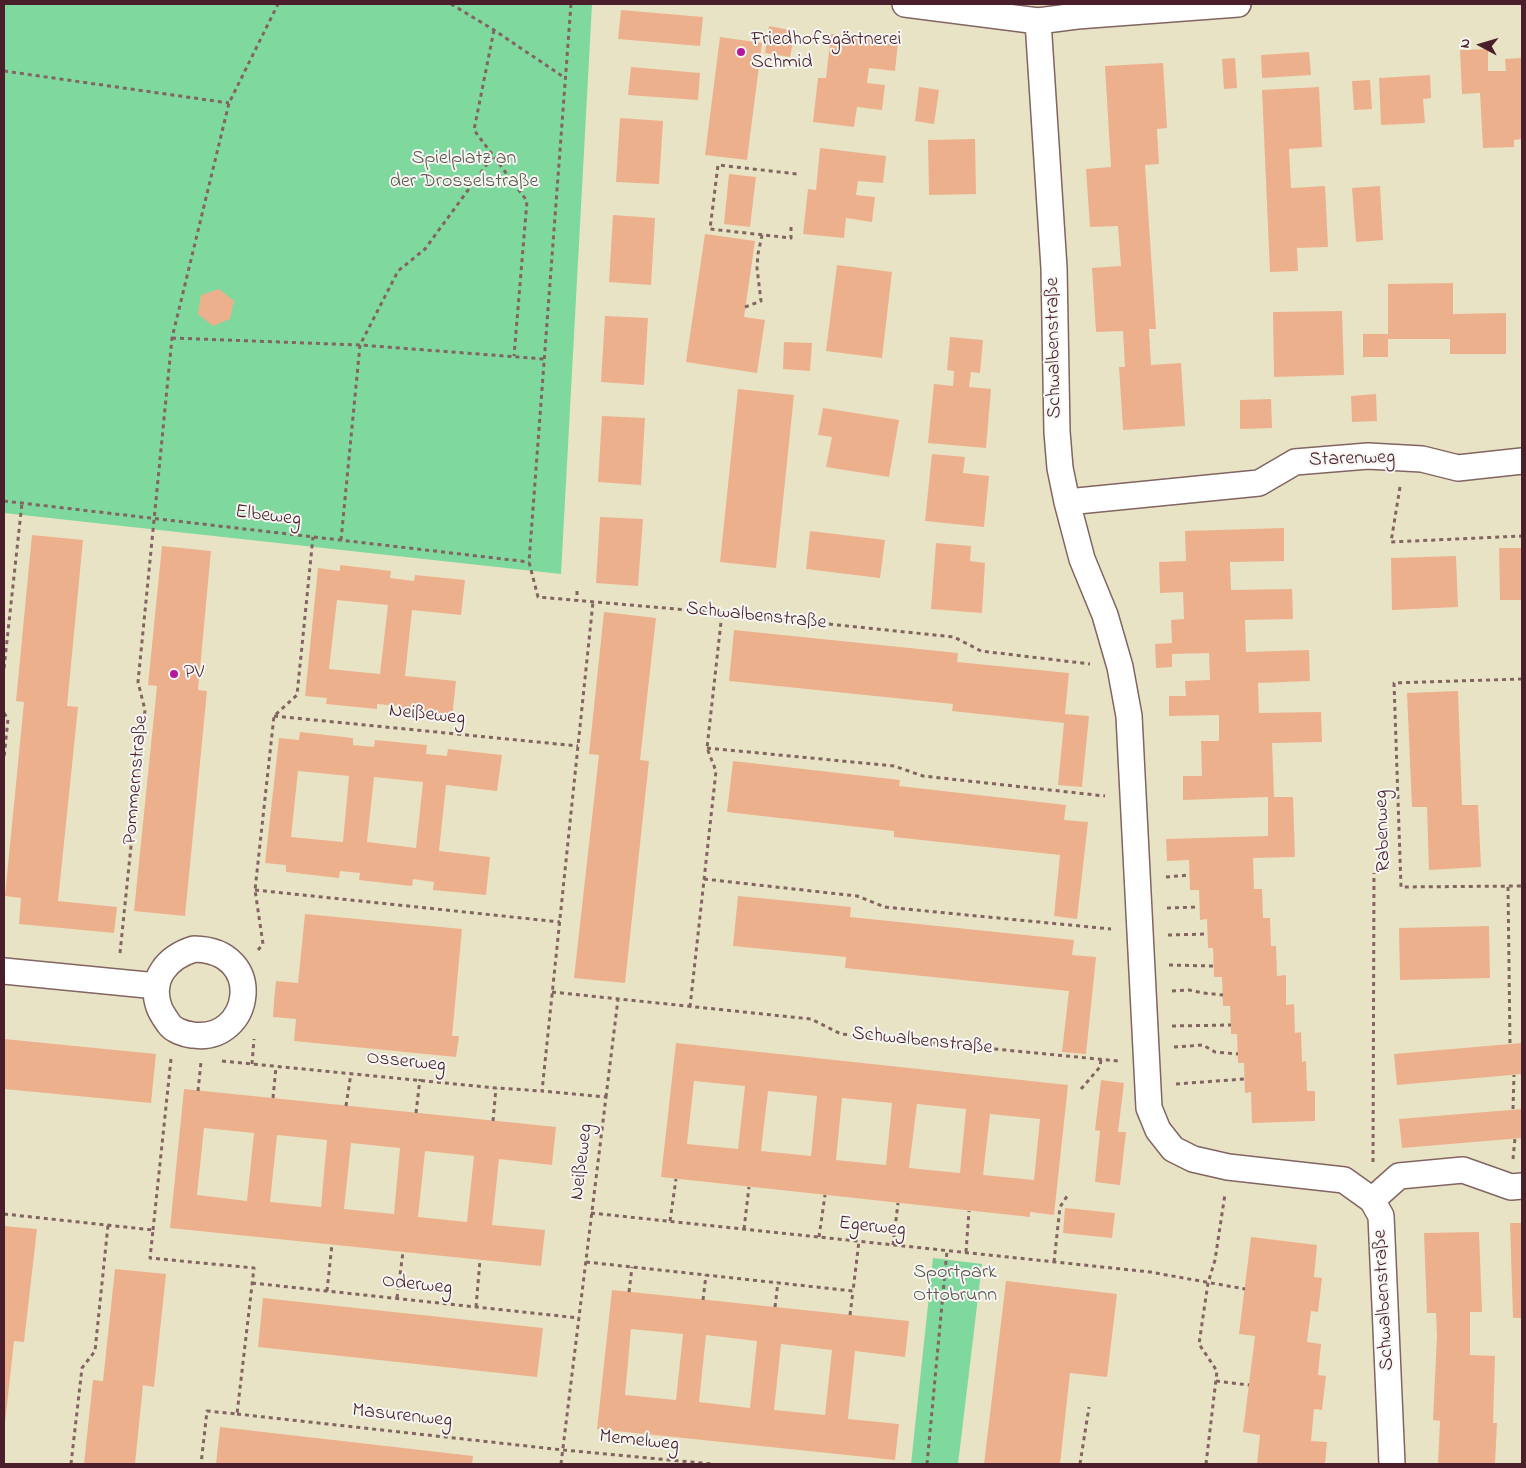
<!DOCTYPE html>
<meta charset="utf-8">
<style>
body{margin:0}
#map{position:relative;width:1526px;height:1468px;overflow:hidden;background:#e9e3c5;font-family:"Indie Flower",sans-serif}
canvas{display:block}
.frame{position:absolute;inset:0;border:5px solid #4a1f2b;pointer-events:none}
.north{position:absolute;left:1456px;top:20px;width:50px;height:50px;-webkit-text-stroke:4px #f6f6f2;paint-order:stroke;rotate:276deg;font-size:14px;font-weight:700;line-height:20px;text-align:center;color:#4a1f2b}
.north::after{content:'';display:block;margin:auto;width:18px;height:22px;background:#4a1f2b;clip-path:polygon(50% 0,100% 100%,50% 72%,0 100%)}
</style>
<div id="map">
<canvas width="1526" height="1468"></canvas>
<div class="frame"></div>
<div class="north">N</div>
</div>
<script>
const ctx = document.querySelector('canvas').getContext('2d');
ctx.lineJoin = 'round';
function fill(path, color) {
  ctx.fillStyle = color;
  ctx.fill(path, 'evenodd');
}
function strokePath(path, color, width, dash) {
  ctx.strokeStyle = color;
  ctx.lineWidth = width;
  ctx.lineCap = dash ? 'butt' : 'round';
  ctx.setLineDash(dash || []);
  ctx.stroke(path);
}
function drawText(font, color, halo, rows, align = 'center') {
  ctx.font = font + ' "Indie Flower",sans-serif';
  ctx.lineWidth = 4;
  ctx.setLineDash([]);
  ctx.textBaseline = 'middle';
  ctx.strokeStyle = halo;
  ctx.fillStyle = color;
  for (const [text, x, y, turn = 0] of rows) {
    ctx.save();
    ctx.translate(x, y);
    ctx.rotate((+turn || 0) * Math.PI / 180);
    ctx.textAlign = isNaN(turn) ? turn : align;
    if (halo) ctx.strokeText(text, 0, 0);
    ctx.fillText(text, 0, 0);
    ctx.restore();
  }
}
const green = new Path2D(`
 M4,4h588l-31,570 -557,-61z
 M933,1258l49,6 -24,200h-47z`);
const building = new Path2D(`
 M621,10l82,7 -3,29 -82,-7z
 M769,26l26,5 -5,26 -25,-4z
 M831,34l67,8 -3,29 -26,-3 -2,15 18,2 -3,25 -25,-3 -3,20 -41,-5 5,-44h8z
 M720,37l42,6 -15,117 -42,-5z
 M1488,49v22h18l-1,-12 17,-1v81l-8,1v7l-31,1 -3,-55 -18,1 -2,-44z
 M1309,52l2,23 -49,3 -1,-23z
 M1235,58l2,30 -13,1 -2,-30z
 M1163,63l4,65 -10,1 2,35 -14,1 11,164h-7l2,36 30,-2 4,63 -62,4 -4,-63h6l-2,-36 -27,1 -4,-64 29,-2 -3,-40 -28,1 -4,-58 25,-2 -6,-101z
 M631,67l69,6 -2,27 -70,-5z
 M1430,75l1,23 -8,1 2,24 -44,2 -2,-47z
 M1370,80l2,29 -18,1 -2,-29z
 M919,87l20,3 -5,34 -19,-3z
 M1319,87l3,60 -33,2 2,39 34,-2 3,61 -31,1 1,23 -28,1 -8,-182z
 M620,118l43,3 -4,63 -43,-2z
 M975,139l1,55 -47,1 -1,-55z
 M820,148l66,8 -3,27 -25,-2 -2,14 19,2 -3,25 -26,-4 -2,20 -41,-4 5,-45 8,1z
 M729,174l27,3 -6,50 -26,-3z
 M1380,186l3,54 -27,2 -4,-54z
 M613,215l42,3 -4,67 -42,-3z
 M705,234l50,7 -11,76 21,3 -8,53 -71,-11z
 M837,265l55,7 -10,86 -56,-7z
 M1453,283v31l53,-1v41h-56v-15h-62v18h-25v-23h25v-50z
 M219,289l15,12 -4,18 -17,7 -15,-12 3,-19z
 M1342,311l2,64 -70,2 -1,-65z
 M605,316l43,2 -4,67 -43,-3z
 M950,337l33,3 -3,33 -9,-1 -2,15 22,2 -5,59 -58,-5 6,-59 19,2 1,-15 -7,-1z
 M784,342l28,1 -2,28 -27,-2z
 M738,389l56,6 -18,173 -56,-6z
 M1376,394l1,27 -25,1 -1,-26z
 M1271,399l1,29 -32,1v-29z
 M823,408l76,12 -10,57 -63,-10 6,-30 -14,-2z
 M602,416l43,2 -4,67 -43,-3z
 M932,454l33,3 -2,16 26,3 -5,51 -59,-6z
 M600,517l43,2 -5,67 -42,-3z
 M1284,528v33l-54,1 1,28 61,-1 1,30 -48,1 1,32 63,-2 1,31 -52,2 1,30 62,-1 1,30 -50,1 2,54h19l2,60 -42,1 1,31h8l1,29h7l1,28h5l1,30 9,-1v30l8,-1 1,29 6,-1 1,30 4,-1 1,30h8v30l-63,2 -1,-31 -6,1 -1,-30h-6l-1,-29h-6l-1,-28h-7l-1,-29h-8l-1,-29h-5l-1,-29 -7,1 -1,-30h-9l-1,-30 -22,1 -1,-22 102,-3v-39l-85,3v-24h19l-1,-35h18v-26l-50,1v-20h17l-1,-15 25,-1 -1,-27 -37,1v13l-16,1 -1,-24 17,-1 -1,-23 13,-1 -1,-27 -23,1 -1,-31 27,-1 -1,-30z
 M810,531l75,9 -5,38 -74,-9z
 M32,535l51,5 -16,166 11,1 -20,194 59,6 -3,26 -95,-9 2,-26 -16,-2 19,-194 -8,-1z
 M936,543l35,3 -1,15 15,2 -3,50 -51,-4z
 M162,546l49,5 -13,139 9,1 -22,225 -51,-5 23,-225 -9,-1z
 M1499,548h23v52h-22z
 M1456,556l2,51 -66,3 -1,-52z
 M340,565l51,6 -1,7 24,3 1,-6 50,5 -4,35 -49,-5 -7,66 51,5 -4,38 -53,-6 1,-7 -23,-2v5l-51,-5 1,-6 -22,-2 13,-128 22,3zM337,600l51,5 -8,69 -51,-5z
 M604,612l52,6 -16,142 9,1 -24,222 -51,-5 25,-223 -10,-1z
 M734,630l224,23 -1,9 112,11 -4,41 24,2 -7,71 -24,-2 6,-62 -112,-12 1,-7 -224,-23z
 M1458,691l4,114h16l3,62 -52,3 -2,-63h-15l-5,-114z
 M300,732l53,6v7l21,2 1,-7 52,5 -1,9 21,2 1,-7 54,6 -5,36 -51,-6 -7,66 51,6 -4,38 -53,-5 1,-8 -21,-3 -1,7 -53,-6 1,-7 -20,-2 -1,7 -53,-6v-7l-21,-2 14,-125 20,2zM298,771l51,5 -6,66 -52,-5zM374,777l49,5 -7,66 -49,-6z
 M733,761l167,19 -1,6 167,19 -2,15 24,2 -11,97 -23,-3 6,-61 -166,-18v-6l-167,-19z
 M738,896l113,11 -1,10 224,23 -2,15 24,2 -10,97 -24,-2 7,-61 -224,-23 1,-11 -113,-11z
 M305,914l157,15 -10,107h7l-3,21 -162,-16 2,-22 -23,-2 1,-16 2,-20 22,2z
 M1489,926l1,52 -90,2 -1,-52z
 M4,1039l152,15 -5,49 -147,-14z
 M676,1043l392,42 -14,130 -24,-3v5l-369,-40zM694,1081l51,5 -7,63 -51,-5zM768,1091l49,5 -6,60 -50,-5zM842,1098l50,5 -6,62 -50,-5zM917,1104l49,5 -6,64 -51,-5zM990,1114l50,5 -6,61 -51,-5z
 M1522,1043v31l-125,11 -3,-31z
 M1101,1080l23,3 -6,49h8l-6,53 -25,-3 5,-51 -5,-1z
 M184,1089l372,38 -4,38 -53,-6 -7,66 53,5 -4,36 -371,-38zM204,1128l50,5 -7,68 -50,-6zM277,1135l50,5 -6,67 -51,-5zM351,1143l49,5 -6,66 -50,-5zM425,1151l49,5 -7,66 -49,-5z
 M1522,1109v29l-120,10 -3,-29z
 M1065,1208l50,5 -3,25 -49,-5z
 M1510,1223h12v95h-9z
 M4,1226l33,3 -13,113 -10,-1 -9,82h-1z
 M1479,1232l3,80h-12v43l25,1 -2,67h4l-2,41h-57l2,-43 -7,-1 4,-84 -1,-23h-9l-3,-80z
 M1251,1237l66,8 -3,32 8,1 -4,34 -7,-1 -4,31 14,2 -3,31 8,1 -4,34 -8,-1 -3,32 16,1 -2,22h-68l3,-29 -17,-3 12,-96 -16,-2z
 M115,1269l51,5 -12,113 -11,-2 -8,79h-51l9,-84 10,1z
 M1006,1281l111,13 -10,83 -37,-4 -10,91h-76z
 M612,1290l297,31 -4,36 -50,-6 -7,68 51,5 -4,36 -298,-31zM631,1329l52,5 -7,66 -51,-5zM706,1335l51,6 -7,67 -51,-6zM781,1344l51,6 -7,65 -51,-5z
 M263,1298l280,30 -6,49 -279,-30z
 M220,1427l253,29 -1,8h-256z`);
const path = new Path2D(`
 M451,4l43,26 71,48
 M571,4l-42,558 9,35 184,16 232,24 27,14 109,13
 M494,30l-20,100 53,71 -13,155
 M4,71l225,32
 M791,227v11l-81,-9 8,-64 79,9
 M745,307l16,-6 -4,-33 1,-14 4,-19
 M172,338l188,7 184,14
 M1400,487l-9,55 131,-6
 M4,501l525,61
 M341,540l19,-195 38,-74 27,-22 68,-93
 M577,591v10
 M4,668l18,-165
 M1522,679l-128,4 7,204 121,-1
 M4,713l4,6 -4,39
 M274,716l304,30
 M707,748l187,18 29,10 182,20
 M1166,877l24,-2
 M704,879l153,17 28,11 226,22
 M1508,887l2,157
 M255,890l305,32
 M1167,908l32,-1
 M1168,935l39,-1
 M258,950l5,-6 -8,-54 19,-174 23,-21 16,-158
 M120,953l25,-243 -7,-28 34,-344 57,-235 49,-99
 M1169,965l44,1
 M1172,991l17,-1 14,3 20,2
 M552,992l259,27 30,15 277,27
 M690,1007l26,-236 -9,-23 15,-135
 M1172,1026l59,-1
 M1174,1047l29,-2 12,7 23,2
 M222,1061l274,27 46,3
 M252,1064l2,-25
 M1176,1084l68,-5
 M1081,1089l19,-22 1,-8
 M198,1091l3,-29
 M606,1097l12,-98
 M273,1098l3,-31
 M346,1106l5,-33
 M1513,1109l1,-34
 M416,1113l4,-34
 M493,1121l3,-33
 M1513,1159l2,-21
 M1373,1162l1,-289
 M591,1213l559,59 95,17
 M4,1214l149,16 -3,28 104,10 -17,146 -30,-3 -6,53
 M670,1221l6,-42
 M744,1229l5,-42
 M153,1230l18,-171
 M819,1237l6,-42
 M893,1245l5,-42
 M966,1252l3,-41
 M586,1262l267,29 6,-50
 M1054,1262l6,-55 9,-14
 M252,1283l327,35
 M327,1291l5,-47
 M629,1292l3,-25
 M397,1298l6,-46
 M703,1300l3,-25
 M476,1307l4,-47
 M775,1307l3,-25
 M850,1315l3,-24
 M1216,1381l33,4
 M237,1414l326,36 150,14
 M71,1464l11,-96 13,-17 13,-126
 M561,1464l45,-367 -64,-6 51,-489
 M927,1464l20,-213
 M1080,1464l9,-57
 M1206,1464l11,-93 -18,-27 9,-61 7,-23 10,-66`);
const minor = new Path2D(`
 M905,4l133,17 39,-5 161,-12
 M1038,21l16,247 3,164 3,36 7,34 15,57 23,56 15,52 9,49 20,392 9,22 15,19 20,10 35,8 116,13 28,20 9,16 11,248
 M1067,502l192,-19 36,-21 73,-6 54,3 36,9 64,-7
 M194,949c73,1 58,95 -2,86 -8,-1 -19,-5 -23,-11 -4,-6 -8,-11 -10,-17 -10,-29 9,-50 35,-58z
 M4,971l153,15
 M1372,1200l27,-24 64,-6 48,17 11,-1`);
const markers = [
 [741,52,5,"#b5179e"],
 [174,674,5,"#b5179e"]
];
const poiNames = [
 ["Friedhofsgärtnerei",751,41],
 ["Schmid",751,64],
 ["PV",184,674]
];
const parkNames = [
 ["Spielplatz an",464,160],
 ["der Drosselstraße",464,183],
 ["Sportpark",955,1274],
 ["Ottobrunn",955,1297]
];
const streetNames = [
 ["Schwalbenstraße",1055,348,-91],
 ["Starenweg",1352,460,-2],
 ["Elbeweg",268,517,7],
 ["Schwalbenstraße",756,617,6],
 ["Neißeweg",427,716,6],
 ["Pommernstraße",137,780,-85],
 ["Rabenweg",1384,831,-92],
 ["Schwalbenstraße",922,1042,6],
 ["Osserweg",406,1063,6],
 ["Neißeweg",583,1162,-83],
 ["Egerweg",872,1228,6],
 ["Oderweg",417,1286,6],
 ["Schwalbenstraße",1385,1300,-93],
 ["Masurenweg",402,1417,6],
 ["Memelweg",639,1442,6]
];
fill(green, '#7fd89d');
fill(building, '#ecb18c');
strokePath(minor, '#826461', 28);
strokePath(path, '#826461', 3, [4, 4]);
strokePath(minor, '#fff', 25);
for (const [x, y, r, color] of markers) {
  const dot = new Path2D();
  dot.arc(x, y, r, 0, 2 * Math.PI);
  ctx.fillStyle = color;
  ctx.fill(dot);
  strokePath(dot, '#f6f6f2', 2);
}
drawText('20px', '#4a1f2b', '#f6f6f2', poiNames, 'left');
drawText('20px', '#5a564d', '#f6f6f2', parkNames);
drawText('20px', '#4a1f2b', '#f6f6f2', streetNames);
</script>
